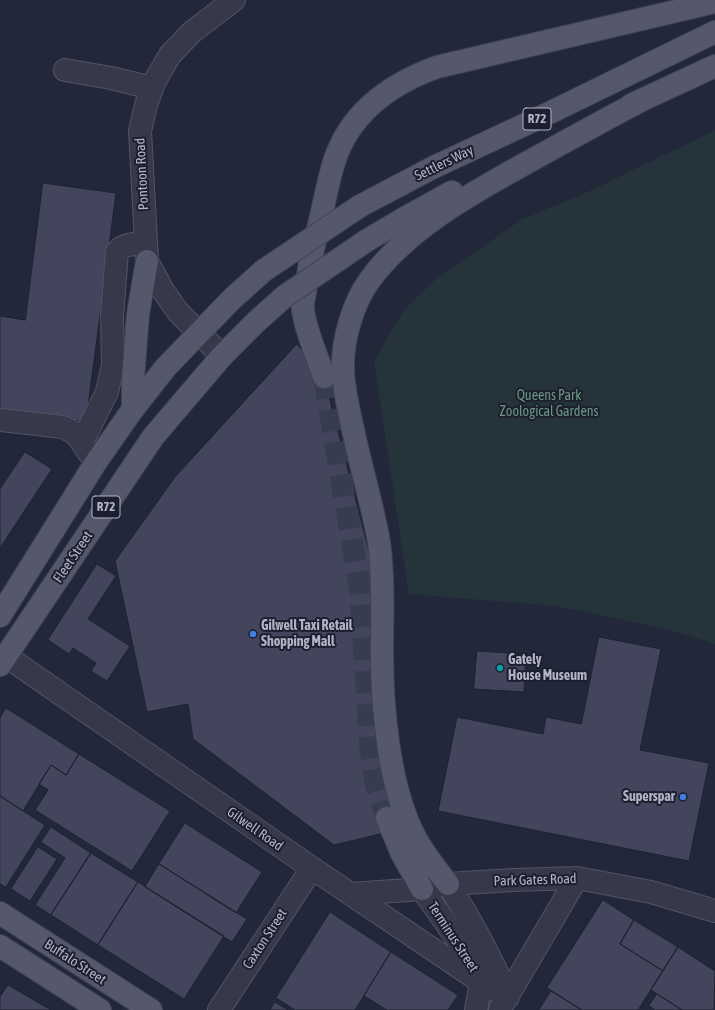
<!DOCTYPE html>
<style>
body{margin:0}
canvas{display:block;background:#23273a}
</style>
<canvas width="715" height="1010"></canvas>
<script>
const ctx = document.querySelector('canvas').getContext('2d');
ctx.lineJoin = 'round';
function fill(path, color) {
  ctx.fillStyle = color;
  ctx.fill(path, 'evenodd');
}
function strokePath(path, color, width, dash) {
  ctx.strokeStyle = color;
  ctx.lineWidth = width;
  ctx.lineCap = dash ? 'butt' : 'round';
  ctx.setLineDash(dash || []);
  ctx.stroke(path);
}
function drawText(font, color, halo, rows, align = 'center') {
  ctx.font = font + ' "Asap Condensed",sans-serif';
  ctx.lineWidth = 4;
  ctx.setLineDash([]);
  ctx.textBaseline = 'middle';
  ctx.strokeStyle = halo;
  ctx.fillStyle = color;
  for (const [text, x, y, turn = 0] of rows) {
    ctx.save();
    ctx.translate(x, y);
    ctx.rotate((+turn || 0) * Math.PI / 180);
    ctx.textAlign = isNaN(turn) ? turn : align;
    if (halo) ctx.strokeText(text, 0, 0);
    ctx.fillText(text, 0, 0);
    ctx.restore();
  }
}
const green = new Path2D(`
 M715,130v514l-48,-15 -111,-23 -147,-12 -35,-233 30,-51 31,-30 86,-60 71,-30z`);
const building = new Path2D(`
 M43,183l73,10 -30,229 -86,-11v-95l25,4z
 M297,344l27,33 54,209 14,219 -12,29 -46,11 -141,-106 -5,-35 -41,8 -32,-151 60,-84z
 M25,452l27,17 -52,79v-59z
 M97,564l19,12 -28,43 42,27 -23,35 -16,-10 5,-8 -23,-15 -4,6 -21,-14z
 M599,637l62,12 -21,101 69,13 -20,98 -251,-50 19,-94 86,17 3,-17 35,7z
 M477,651l49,3 -2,38 -50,-3z
 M6,708l73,46 -13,21 -15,-10 -28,46 -23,-15v-78z
 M79,754l91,57 -38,60 -97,-61 13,-20 -9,-6 12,-19 15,10z
 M0,796l45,29 -39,62 -6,-3z
 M185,823l77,49 -26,41 -77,-49z
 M51,827l40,26 -40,62 -16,-10 30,-47 -24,-16z
 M38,847l19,12 -27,42 -19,-12z
 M91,853l47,29 -40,63 -47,-30z
 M159,864l88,55 -15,23 -87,-55z
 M138,882l86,54 -40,63 -86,-54z
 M603,900l31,20 -14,24 43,27 -25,39h-56l-35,-22z
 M330,912l61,40 -36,58h-60l-19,-12z
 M634,920l44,27 -15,24 -43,-27z
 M678,947l37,24 -1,39h-32l-31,-20z
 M391,952l67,43 -10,15h-61l-23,-14z
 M8,985l43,25h-51v-13z
 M551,991l31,19h-43z
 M657,994l25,16h-27l-6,-4z
 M275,1002l13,8h-18z`);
const majorTunnel = new Path2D(`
 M324,377l36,211 11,165 5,31 11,34`);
const minor = new Path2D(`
 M65,70l46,8 41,10
 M222,356l-44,-44 -16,-23 -15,-28 -7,-130 6,-26 6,-17 4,-9 14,-24 22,-23 42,-32
 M0,420l63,7 13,7 13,19
 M82,442l25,-50 6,-27 -1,-49 5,-64c5,-8 18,-8 28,-10
 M6,656l306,212 169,114 27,15
 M448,884c23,36 43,73 60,113
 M422,889l46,66 13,27 -5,28
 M351,894l71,-5 26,-5 65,-4 64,-2 74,14 64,19
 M500,1009l77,-131
 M219,1010l93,-142`);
const major = new Path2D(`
 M631,105l84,-39
 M360,206l74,-39 107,-50 174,-85
 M366,241l37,-22 49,-27
 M324,377c-7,-22 -18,-44 -21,-67 -1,-5 1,-12 2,-18 3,-20 7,-39 12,-59 6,-23 10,-48 17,-71 16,-50 56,-78 103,-95l278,-65
 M133,409v-32l5,-63 9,-53
 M0,616l96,-154 37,-53 33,-42 66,-68 31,-28
 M0,665l153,-228 69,-81 34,-34 29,-26
 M387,818l15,36 20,35
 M448,884c-12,-15 -24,-30 -33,-47 -26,-49 -33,-129 -33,-184 0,-37 2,-74 -3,-111 -7,-39 -19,-78 -27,-117 -4,-19 -9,-38 -9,-57 -1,-27 10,-65 26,-87 38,-53 105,-89 161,-120 38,-21 76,-42 114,-62
 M0,913l151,97
 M0,946l100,64`);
const majorBridge = new Path2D(`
 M263,271l97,-65
 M285,296l81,-55`);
const markers = [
 [253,634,4,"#3f7fe0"],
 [500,668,4,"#0f9aa8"],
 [683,797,4,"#3f7fe0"]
];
const shields = [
 [537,119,28],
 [106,507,28]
];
const shieldNames = [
 ["R72",537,119],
 ["R72",106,507]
];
const streetNames = [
 ["Settlers Way",444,163,-26],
 ["Pontoon Road",142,174,-93],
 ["Fleet Street",73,557,-56],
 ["Gilwell Road",255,829,35],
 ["Park Gates Road",535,880,-2],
 ["Terminus Street",453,937,57],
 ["Caxton Street",265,939,-57],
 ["Buffalo Street",75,962,33]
];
const parkNames = [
 ["Queens Park",549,396],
 ["Zoological Gardens",549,412]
];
const poiNames = [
 ["Gilwell Taxi Retail",261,626],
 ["Shopping Mall",261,642],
 ["Gately",508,660],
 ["House Museum",508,676],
 ["Superspar",675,797,"right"]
];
fill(green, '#25333b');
fill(building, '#42455c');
strokePath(building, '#1e2131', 1);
strokePath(majorTunnel, '#383c4f', 22, [22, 11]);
strokePath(minor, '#525465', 24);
strokePath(major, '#404353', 24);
strokePath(minor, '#37394b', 22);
strokePath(major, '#55586b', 22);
strokePath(majorBridge, '#404353', 24, []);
strokePath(majorBridge, '#55586b', 22);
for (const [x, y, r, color] of markers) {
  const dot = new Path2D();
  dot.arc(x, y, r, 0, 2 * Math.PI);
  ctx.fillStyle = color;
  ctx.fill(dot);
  strokePath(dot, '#1c1f2f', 1.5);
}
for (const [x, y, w] of shields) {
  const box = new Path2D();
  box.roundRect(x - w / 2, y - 11, w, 22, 3);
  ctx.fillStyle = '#1c1f2f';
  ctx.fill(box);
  strokePath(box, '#b2b4c6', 1);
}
drawText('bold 13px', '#b2b4c6', null, shieldNames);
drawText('14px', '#b2b4c6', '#1c1f2f', streetNames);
drawText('14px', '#699780', '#1c1f2f', parkNames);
drawText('bold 14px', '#b2b4c6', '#1c1f2f', poiNames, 'left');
</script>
